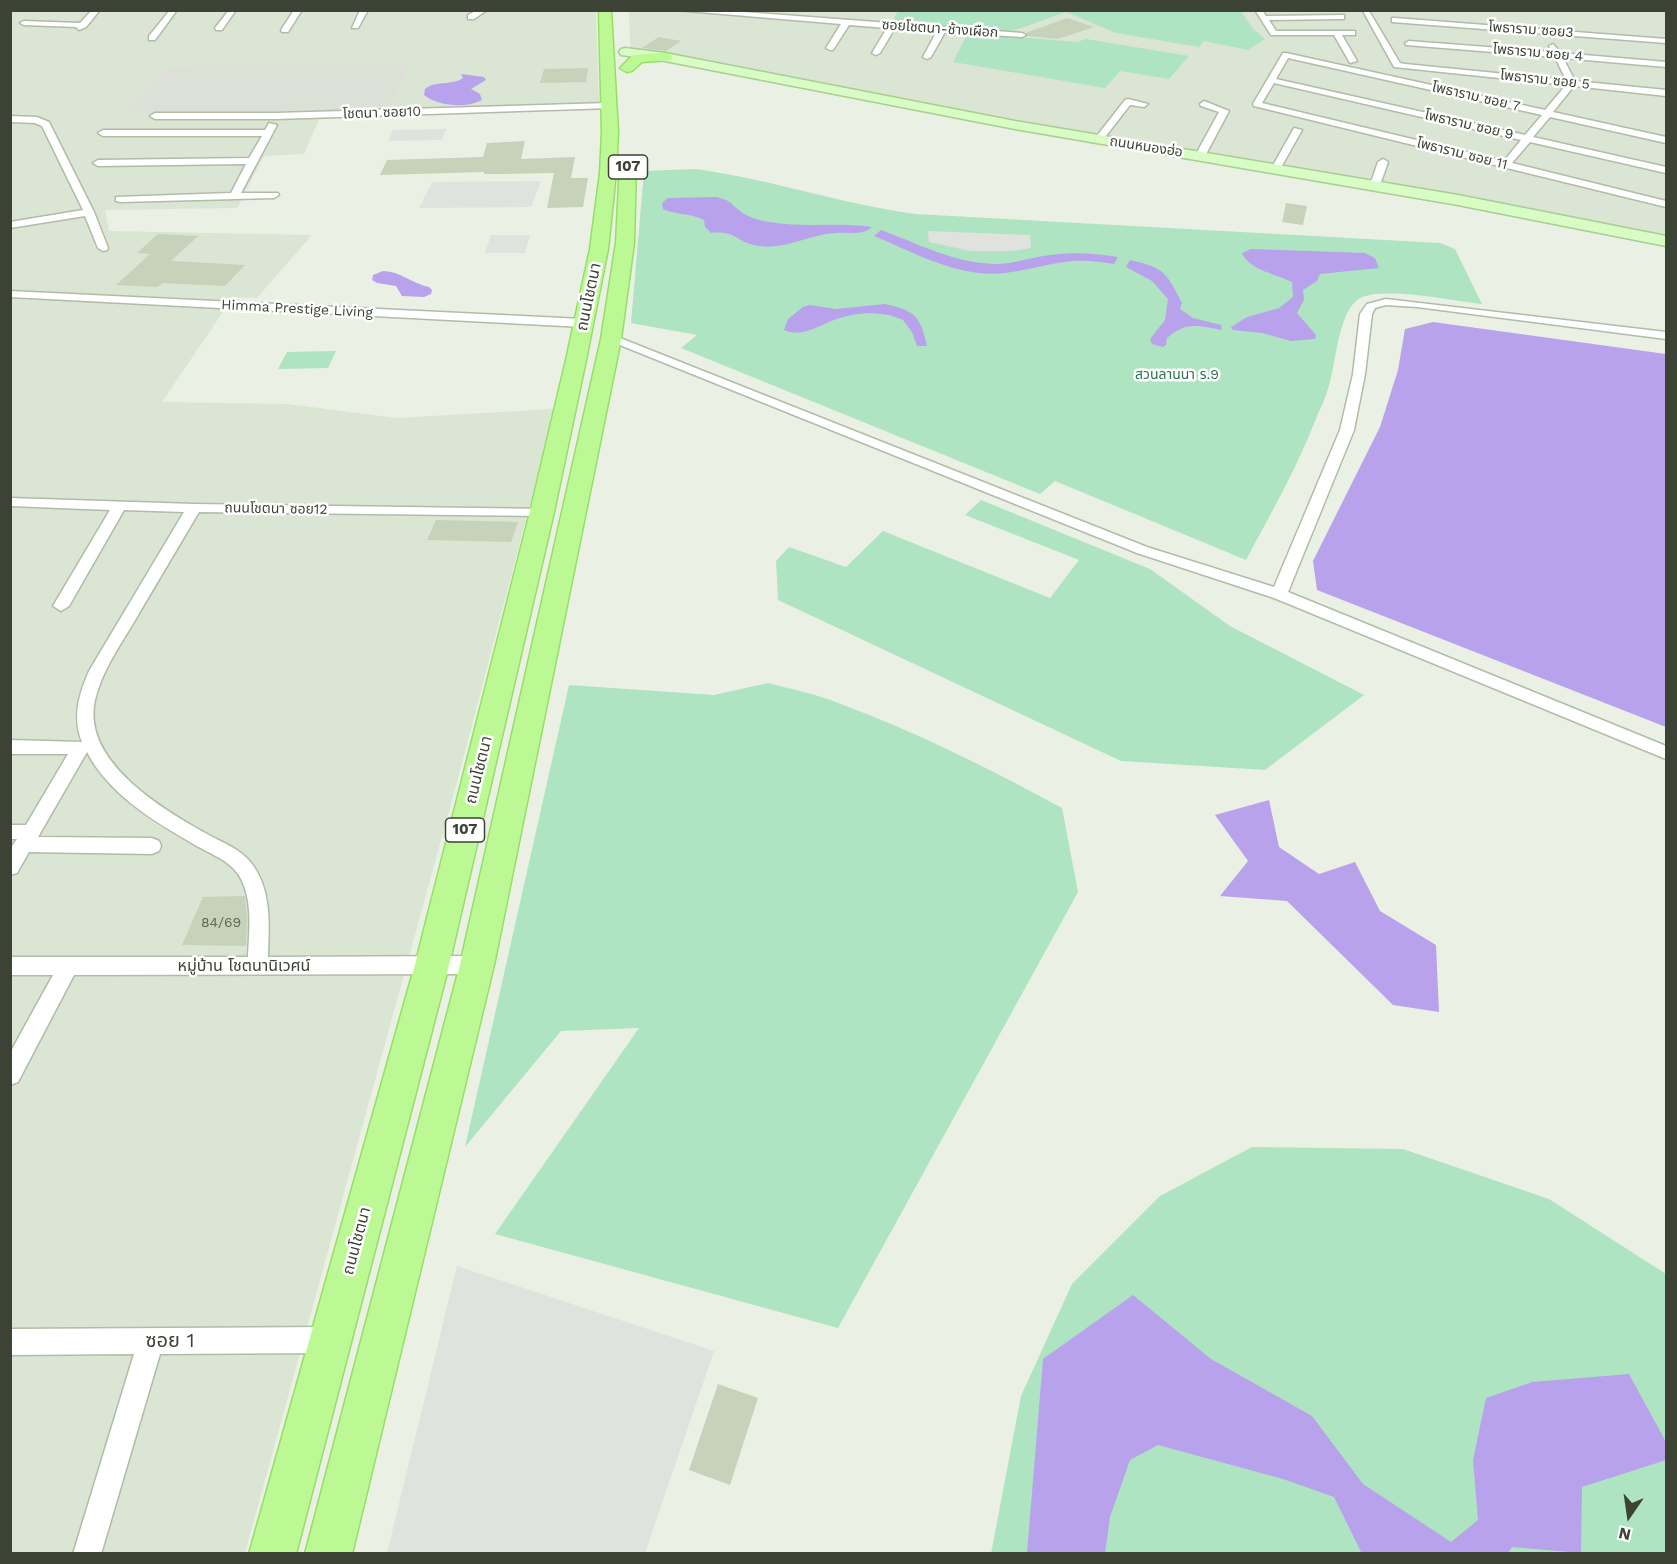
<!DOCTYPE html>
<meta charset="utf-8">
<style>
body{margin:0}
#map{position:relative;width:1677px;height:1564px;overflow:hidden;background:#eaf1e4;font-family:"Work Sans",sans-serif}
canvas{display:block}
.frame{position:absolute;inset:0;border:12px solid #3c4334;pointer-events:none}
.north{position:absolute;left:1599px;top:1486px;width:60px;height:60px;-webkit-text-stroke:4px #fff;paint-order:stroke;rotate:193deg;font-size:16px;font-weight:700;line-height:24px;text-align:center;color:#3c4334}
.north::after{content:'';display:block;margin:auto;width:21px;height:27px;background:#3c4334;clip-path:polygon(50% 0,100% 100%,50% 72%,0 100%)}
</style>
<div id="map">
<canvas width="1677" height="1564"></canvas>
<div class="frame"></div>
<div class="north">N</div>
</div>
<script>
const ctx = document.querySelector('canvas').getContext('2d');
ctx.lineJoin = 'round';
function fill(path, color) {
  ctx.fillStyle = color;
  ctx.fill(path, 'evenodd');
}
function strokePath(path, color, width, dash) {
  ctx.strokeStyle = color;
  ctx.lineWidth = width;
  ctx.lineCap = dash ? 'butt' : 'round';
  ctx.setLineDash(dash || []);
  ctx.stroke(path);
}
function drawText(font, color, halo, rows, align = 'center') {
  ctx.font = font + ' "Work Sans","Noto Sans Thai",sans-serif';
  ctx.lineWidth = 5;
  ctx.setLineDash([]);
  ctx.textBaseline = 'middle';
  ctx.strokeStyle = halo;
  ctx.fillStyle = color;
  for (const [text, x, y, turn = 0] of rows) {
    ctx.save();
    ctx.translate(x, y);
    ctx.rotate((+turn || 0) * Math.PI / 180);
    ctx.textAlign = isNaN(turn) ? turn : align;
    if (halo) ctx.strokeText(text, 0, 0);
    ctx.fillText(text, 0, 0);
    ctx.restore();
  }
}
const residential = new Path2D(`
 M11,11h585l3,94 -277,8 -18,41 -40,2 -27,52 -132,2 4,21 203,4 -55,63 -24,-1 -71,105 126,2 108,14 159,-9 -98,373 -212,771 -234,1z
 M629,11h1037v226l-200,-41 -375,-61 -454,-84 -7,-3z`);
const industrial = new Path2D(`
 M409,65l-21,46 -264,2 45,-47z`);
const green = new Path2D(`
 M899,10h341l14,20 11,9 -17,11 -44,-9 -5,6 -83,-14 -50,-21 -59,21 -117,-8z
 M968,33l109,9 9,-3 103,17 -20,23 -49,-8 -15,17 -152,-26z
 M695,169c75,10 146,35 221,45l524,29 15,6 27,55c-28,-3 -98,-18 -122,-6 -21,12 -24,62 -30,84 -3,12 -8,23 -13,34 -19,50 -46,97 -71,144l-191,-79 -15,13 -359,-146 16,-13 -66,-12 13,-152z
 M336,351l-8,17 -50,1 9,-17z
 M981,500l169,69 80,57 134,69 -99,75 -144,-9 -343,-161 -2,-39 13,-14 57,20 37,-36 167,67 29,-38 -114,-45z
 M768,683c23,6 48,11 70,20 77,28 152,66 224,105l16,84 -240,436 -343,-94 144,-206 -78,3 -96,116 104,-462 145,10z
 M1252,1147l151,2 146,50 117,75v279l-675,1 30,-158 51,-112 88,-88z`);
const parking = new Path2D(`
 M446,129l-4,11 -54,1 5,-11z
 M541,181l-10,26 -112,1 13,-26z
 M928,231l102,4 1,13 -19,3h-42l-41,-9z
 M491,235h39l-5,18h-40z
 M457,1266l257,85 -69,202h-258z`);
const water = new Path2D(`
 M461,74l23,3 2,3 -15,9 9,5 2,6c-16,9 -44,6 -58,-5l1,-6c11,-9 27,-3 38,-11z
 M717,197c17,5 12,6 23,14 7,6 21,10 30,11 34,6 68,0 102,5 -11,9 -22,5 -36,6 -26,1 -51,17 -77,13 -23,-3 -22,-16 -48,-13l-6,-6 -1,-7c-13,-7 -28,-5 -41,-11l-1,-6 6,-5z
 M881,230c38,14 73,33 114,34 18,0 37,-7 55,-9 23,-3 45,-2 68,2l-4,7c-13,-2 -27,-4 -41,-3 -23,2 -45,9 -68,12 -48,5 -89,-20 -131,-37z
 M1251,249l114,4 10,5 4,10 -59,6 -3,7 -14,9 1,10 -7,13 19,22 -1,4 -24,2 -29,-8 -29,-3 -2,-3 16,-10 32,-9 14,-11 -1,-15c-16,-8 -43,-12 -50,-29z
 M1130,260c35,8 36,12 52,43l-2,6 13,9 28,7 1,5c-25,-4 -35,-9 -55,8l-1,7 -3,2 -11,-3 -2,-5 15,-19 3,-21 -16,-18 -26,-14z
 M383,271c19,1 28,12 46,16l3,3 -1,4 -7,3 -22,-1 -6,-10 -19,-3 -5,-3 1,-5z
 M885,304c30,7 35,11 42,42h-10l-5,-14 -9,-12c-22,-10 -47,-8 -69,0 -17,6 -31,18 -50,10l4,-11 15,-12 7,-2 26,4z
 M1433,322l233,32v373l-349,-137 -4,-29 67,-134 18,-57 7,-41z
 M1269,800l10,47 40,27 36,-12 25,49 56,34 3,67 -46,-7 -106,-104 -67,-5 28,-35 -33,-46z
 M1133,1295l78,64 101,57 51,68 88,58 27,-22 -5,-60 13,-62 46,-16 97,-8 37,68v18l-84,27 -1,66 -69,-6 -5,7h-145l-28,-57 -51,-18 -125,-34 -28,15 -20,57 -5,36h-78l16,-194z`);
const building = new Path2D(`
 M1067,18l27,9 -36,12 -30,-3 -2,-3z
 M659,37l22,4 -15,10 -24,-3z
 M588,68l-2,14 -46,1 4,-14z
 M525,141l-4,18 54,-2 -4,21h17l-5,29 -36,1 7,-35 -51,1h-19v-2l-104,3 7,-15 96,-3 4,-14z
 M1286,203l21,3 -4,19 -21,-3z
 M158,234l40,2 -27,25 74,4 -20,21 -63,-3 -4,4 -42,-2 34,-31 -13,-1z
 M436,520l82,2 -7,20 -84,-2z
 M245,896l2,21 -1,29 -64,-1 21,-48z
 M718,1384l40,14 -28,87 -41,-15z`);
const street = new Path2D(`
 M92,10h8l-14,17 -7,3 -3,-3 -52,-2 -4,-2 4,-2 56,2z
 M170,10h7l-22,30h-6v-4z
 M229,10h7l-14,20h-6l-1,-2z
 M294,10h8l-14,22h-6l-1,-2z
 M360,10h8l-10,18h-6z
 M477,10h10l-13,9h-6v-4z
 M675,10h42l305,23 4,2 -4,2 -77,-5 -14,25 -4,2 -4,-2 14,-26 -42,-3 -15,25 -4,2 -4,-2 15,-25 -38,-3 -16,25h-3l-4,-2 15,-24z
 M1255,10h7l4,6 78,-1v4h-3l-72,1 7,11h79v4h-13l15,26 -7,2 -16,-28h-63z
 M1363,11h6l31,52 5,1 161,16 -11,-23 -149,-12 -1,-2 4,-2 143,11 -3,-6 4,-2 8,9 105,9v5l-103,-9 12,23 91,9v6l-92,-10 -21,26 113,25v6l-116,-26 -17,20 133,30v6l-136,-31 -18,21 154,38v6l-412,-101 -1,-2 30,-51h3l259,57 21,-25 -172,-18zM1288,58l254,57 -17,20 -249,-56zM1274,83l247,57 -17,21 -242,-58z
 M1395,18l271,21v4l-274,-21v-4z
 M1128,99l20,5 -4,3 -14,-2 -28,36h-6v-4l29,-37z
 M1204,101l25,10 -24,45 -5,3 -5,-3 24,-44 -18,-6 -1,-2z
 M608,103l3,1v4l-334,11h-122l-5,-3 5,-3h122z
 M10,116l27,1 12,5 45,90 14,36 -1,2 -4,1 -5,-3 -13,-32 -75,12v-6l73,-12 -41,-84 -7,-3 -25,-1z
 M269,123l8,2 -36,68h37l1,2 -5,3 -154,4 -4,-1v-4l115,-4 15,-29 -148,2 -5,-3 5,-3 151,-2 13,-22h-159l-5,-3 5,-3h162z
 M1294,128l8,2 -23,41h-6l-2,-2z
 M1383,159l5,3 -8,23 -9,2 -1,-2 8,-23z
 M10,291l573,28 6,4 -6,4 -573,-30z
 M1386,299l280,33v7l-249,-32 -31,-2 -11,3 -3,6 -7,60 -11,56 -66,162 378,154v13l-392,-161 -137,-45 -532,-214 6,-4 4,1 532,211 127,40 66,-157 13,-56 7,-60 7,-10z
 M10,498l184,6 353,5 2,3 -2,3 -5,1 -343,-4c-22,37 -44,74 -65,110 -15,25 -32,49 -39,78 -14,61 67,109 112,134 16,9 34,15 45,30 20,27 17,61 16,93l209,-1 7,3 3,6 -3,6 -7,3 -403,1 -56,107 -8,3v-32l43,-78h-43v-18h238c1,-25 5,-55 -7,-78 -9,-19 -34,-26 -51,-37 -38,-22 -82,-49 -103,-90l-49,85 114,1 7,3 2,5 -2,5 -7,3 -123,-2 -12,21 -7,2v-26l7,-10h-7v-14h16l42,-71h-58v-14l72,2c-10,-25 -3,-48 7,-71l95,-159 -60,-2 -55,96 -8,5 -8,-5 57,-96 -100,-4z
 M330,1327l9,4 4,9 -4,9 -9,4 -170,1 -59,200h-28l61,-200 -124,1v-26z`);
const secondary = new Path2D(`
 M625,48l40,5 350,68 443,74 208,41v10l-208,-41 -443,-76 -350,-68 -44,-6 -2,-3 2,-3z`);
const primary = new Path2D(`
 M599,10h12l7,122 -2,41 -8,76 -22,111 -32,152 -105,453 -153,589h-47l166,-589 115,-453 36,-152 24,-111 10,-76 2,-41z
 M665,53l5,1 2,3 -2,3 -28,2 -10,9 -5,1 -7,-4 13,-13z
 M628,160l8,5 -2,78 -13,96 -127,626 -142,589h-47l155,-589 141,-626 15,-96 4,-78z`);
const farStreetnames = [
 ["ซอยโชตนา-ช้างเผือก",940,29,4],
 ["โพธาราม ซอย3",1531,30,4],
 ["โพธาราม ซอย 4",1538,53,5],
 ["โพธาราม ซอย 5",1545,80,6],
 ["โพธาราม ซอย 7",1476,97,13],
 ["โชตนา ซอย10",382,113,-2],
 ["โพธาราม ซอย 9",1469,125,13],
 ["ถนนหนองฮ่อ",1146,147,9],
 ["โพธาราม ซอย 11",1462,154,14],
 ["Himma Prestige Living",297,309,3],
 ["ถนนโชตนา ซอย12",276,509,1]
];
const farParknames = [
 ["สวนลานนา ร.9",1177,375]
];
const numberNames = [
 ["84/69",221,923]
];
const shields = [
 [628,167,39],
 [465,830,39]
];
const shieldNames = [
 ["107",628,167],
 ["107",465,830]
];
const streetNames = [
 ["ถนนโชตนา",589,297,-78],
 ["ถนนโชตนา",479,770,-76],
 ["หมู่บ้าน โชตนานิเวศน์",244,966],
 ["ถนนโชตนา",357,1241,-75]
];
const nearStreetnames = [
 ["ซอย 1",170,1341]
];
fill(residential, '#dae5d3');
fill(industrial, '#dce0d6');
fill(green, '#aee4c1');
fill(parking, '#dfe2dd');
fill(water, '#b9a2ec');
fill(building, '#c6d2ba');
strokePath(street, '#b1bca7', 3);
strokePath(secondary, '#a9cd93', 3);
strokePath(primary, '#97de66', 3);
fill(street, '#fff');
fill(secondary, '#d7fcc4');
fill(primary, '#bcf995');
drawText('14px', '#3c4334', '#fff', farStreetnames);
drawText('14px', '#2b724f', '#fff', farParknames);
drawText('14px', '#5e6756', null, numberNames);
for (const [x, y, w] of shields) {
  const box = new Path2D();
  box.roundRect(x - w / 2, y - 12, w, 24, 4.5);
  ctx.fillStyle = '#fff';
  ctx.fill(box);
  strokePath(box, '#3c4334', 1.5);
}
drawText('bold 15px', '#3c4334', null, shieldNames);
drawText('16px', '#3c4334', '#fff', streetNames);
drawText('20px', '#3c4334', '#fff', nearStreetnames);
</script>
